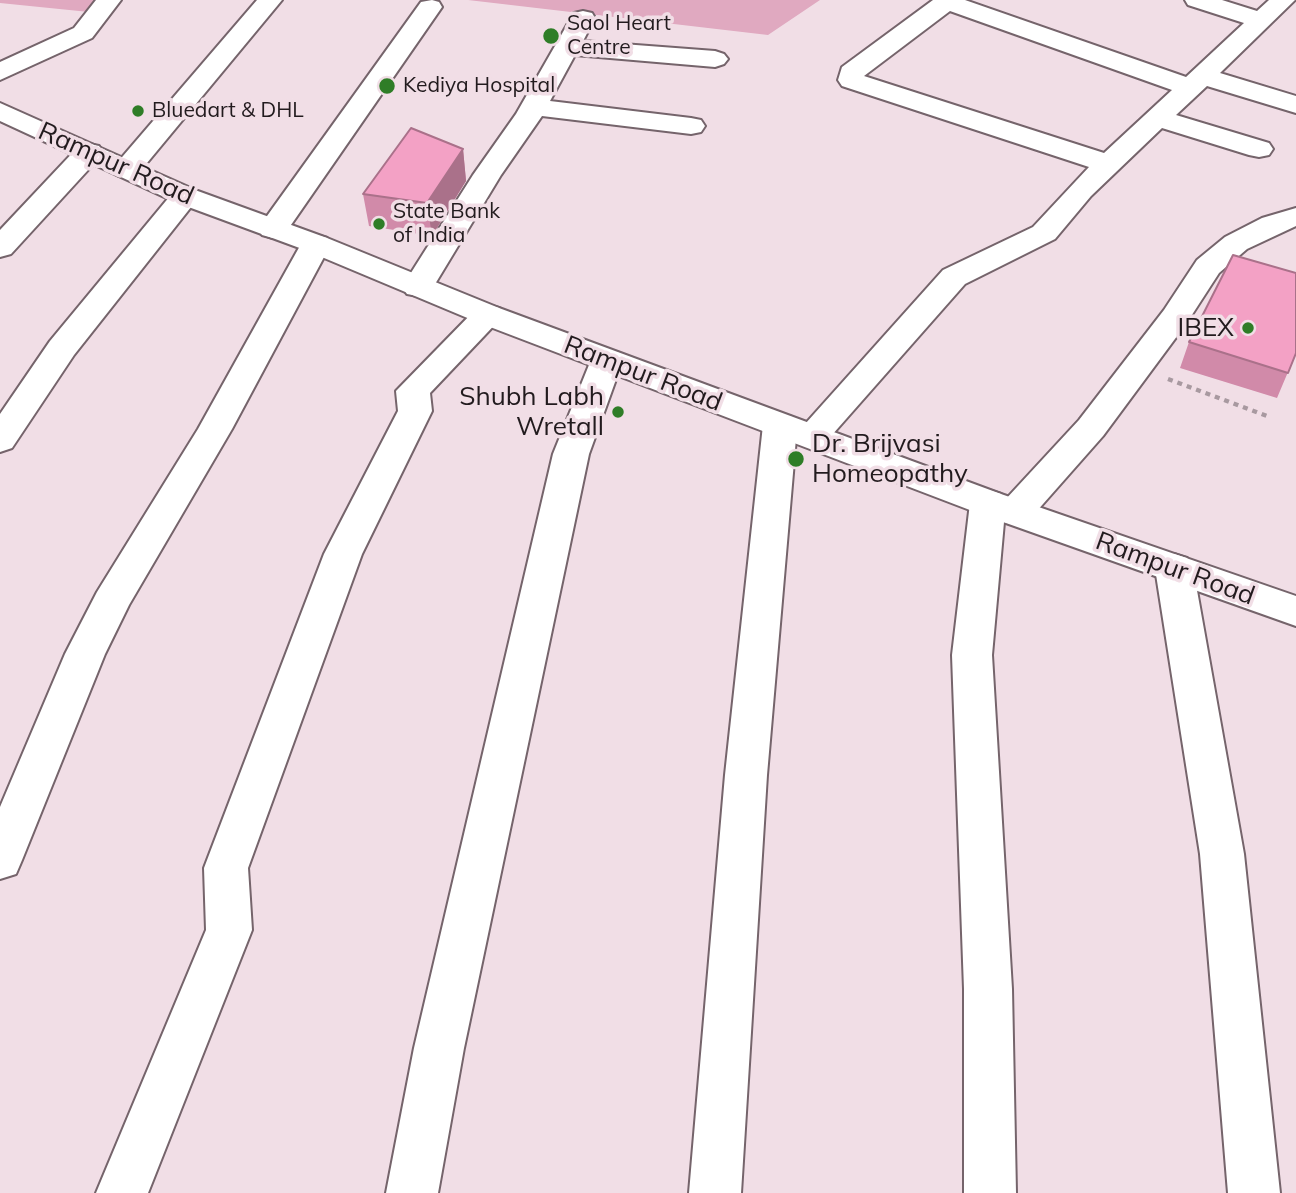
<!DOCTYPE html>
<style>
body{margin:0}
canvas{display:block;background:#f1dee6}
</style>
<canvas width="1296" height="1193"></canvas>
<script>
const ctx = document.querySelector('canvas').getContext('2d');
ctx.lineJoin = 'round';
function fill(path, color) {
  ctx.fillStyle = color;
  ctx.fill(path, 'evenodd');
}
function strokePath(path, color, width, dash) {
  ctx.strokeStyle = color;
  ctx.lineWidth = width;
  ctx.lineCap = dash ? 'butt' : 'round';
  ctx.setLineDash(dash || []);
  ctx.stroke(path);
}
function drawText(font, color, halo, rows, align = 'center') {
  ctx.font = font + ' Mulish,sans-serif';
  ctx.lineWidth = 7;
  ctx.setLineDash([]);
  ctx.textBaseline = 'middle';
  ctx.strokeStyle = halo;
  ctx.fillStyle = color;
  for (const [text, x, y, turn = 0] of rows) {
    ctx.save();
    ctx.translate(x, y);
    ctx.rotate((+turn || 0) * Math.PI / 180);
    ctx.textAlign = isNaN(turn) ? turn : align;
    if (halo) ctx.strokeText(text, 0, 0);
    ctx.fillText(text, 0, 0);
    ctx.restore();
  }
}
const green = new Path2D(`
 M0,0h99l-10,12 -89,-9z
 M468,0h352l-52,35z`);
const path = new Path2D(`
 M1168,379l99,37`);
const minor = new Path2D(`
 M96,0h25l-29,38 -92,42v-18l74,-34z
 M257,0h25l-145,175 -10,3 -10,-3 -4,-6 4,-6z
 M432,0l7,2 3,5 -158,228 -11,3 -11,-3 -4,-6 4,-6 159,-221z
 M933,0h32l221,77 58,-54 -56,-18 -3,-5h37l35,11 12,-11h26l-75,73 76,23v17l-89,-27 -31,29 93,28 4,6 -4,6 -10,2 -10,-2 -87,-27 -71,68 -36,43 -90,45 -141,160 -12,4 -12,-4 -4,-6 -29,337 -26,418h-52l36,-418 38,-350 5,-8 12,-3 12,3 5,8v8l146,-163 90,-43 56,-60 -247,-81 -4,-6 4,-13zM950,11l222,79 -68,63 -240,-77z
 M583,11l9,2 3,5 -12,23 132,10 9,3 4,5 -4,5 -9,3 -140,-12 -25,46 141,17 10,2 4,6 -4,6 -10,2 -149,-18 -41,59 -72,119 -11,2 -11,-2 -5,-7 71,-112 43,-61 55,-96 3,-5z
 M89,144l10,2 4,6 -4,6 -88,96 -11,3v-27l79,-84z
 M185,187l10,3 5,6 -5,6 -121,153 -62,93 -12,4v-38l50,-73 125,-151z
 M1296,208v18l-49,23 -28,24 -33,51 -83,112 -75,85 -13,4 -11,-3 -12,133 20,334 4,204h-52v-204l-12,-334 18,-152 5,-9 13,-4 13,4 4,6 74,-80 85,-110 33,-50 28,-23 37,-19z
 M316,235l11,3 4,6 -99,185 -103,176 -24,49 -83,206 -6,14 -16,5v-72l65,-153 32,-62 101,-163 103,-185 4,-6z
 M488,305l11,3 5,7 -74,78 2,18 -70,143 -114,314 4,62 -104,263h-52l110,-263 -2,-62 120,-314 74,-143 -2,-20 81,-83z
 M607,350l12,3 4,7 -34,94 -125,594 -26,145h-52l28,-145 139,-594 38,-94 4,-7z
 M1174,554l13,4 6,10 51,286 36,339h-52l-28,-339 -45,-286 6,-10z`);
const primary = new Path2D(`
 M0,103l195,87 132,48 172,70 502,186 295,102v30l-321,-114 -498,-190 -172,-72 -130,-48 -175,-81z`);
const wall = new Path2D(`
 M463,149l3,32 -34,55 -63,-10 -6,-32z
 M1189,342l107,11 -19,45 -97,-30z`);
const shadedWall = new Path2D(`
 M463,149l3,32 -34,55 -5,-33z`);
const building = new Path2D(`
 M411,128l52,21 -36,54 -64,-9z
 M1233,255l63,18v80l-8,20 -99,-31z`);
const markers = [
 [551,36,9,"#2f7d27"],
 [387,86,9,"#2f7d27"],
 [138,111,7,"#2f7d27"],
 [379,224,7,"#2f7d27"],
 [1248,328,7,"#2f7d27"],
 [618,412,7,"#2f7d27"],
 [796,459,9,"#2f7d27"]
];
const farPoinames = [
 ["Saol Heart",567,24],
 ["Centre",567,48],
 ["Kediya Hospital",403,86],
 ["Bluedart & DHL",152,111],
 ["State Bank",393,212],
 ["of India",393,236]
];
const streetNames = [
 ["Rampur Road",116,164,24],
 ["Rampur Road",643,374,21],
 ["Rampur Road",1175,569,20]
];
const poiNames = [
 ["IBEX",1234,328],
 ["Shubh Labh",604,397],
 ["Wretall",604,427],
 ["Dr. Brijvasi",812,444,"left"],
 ["Homeopathy",812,474,"left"]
];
fill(green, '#e0a9c0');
strokePath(minor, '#75646b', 4);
strokePath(primary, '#75646b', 4);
strokePath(path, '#a899a0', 4.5, [5, 5]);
fill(minor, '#fff');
fill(primary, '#fff');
fill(wall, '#d18aa9');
fill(shadedWall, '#aa718a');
fill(building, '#f3a1c5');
strokePath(building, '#aa718a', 2);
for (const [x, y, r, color] of markers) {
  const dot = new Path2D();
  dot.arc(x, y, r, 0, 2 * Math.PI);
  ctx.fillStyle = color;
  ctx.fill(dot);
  strokePath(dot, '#f1dee6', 2.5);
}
drawText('21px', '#221b1e', '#f1dee6', farPoinames, 'left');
drawText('26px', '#221b1e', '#f1dee6', streetNames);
drawText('26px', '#221b1e', '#f1dee6', poiNames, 'right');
</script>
